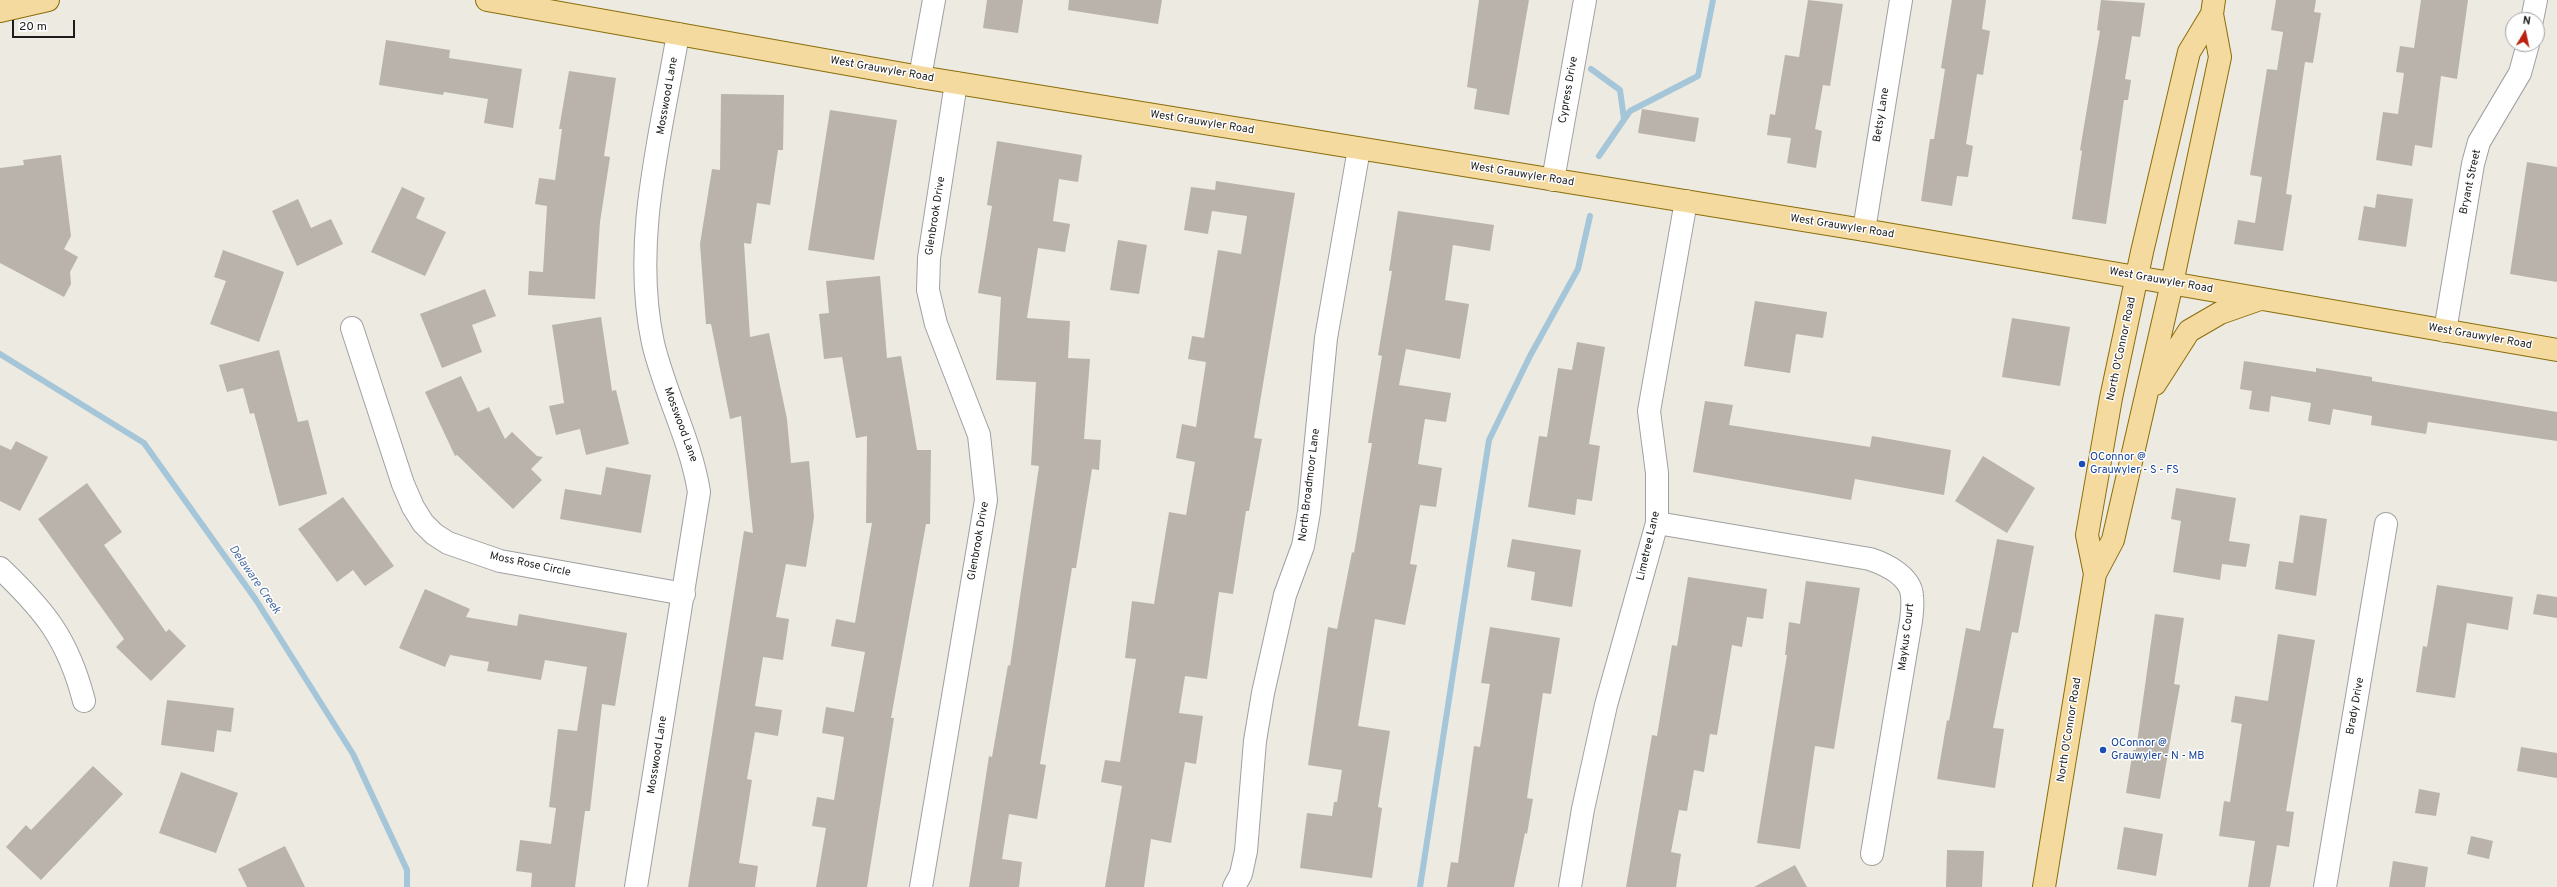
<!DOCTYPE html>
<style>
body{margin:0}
#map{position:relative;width:2557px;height:887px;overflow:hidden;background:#edeae2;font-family:Overpass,sans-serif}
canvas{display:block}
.north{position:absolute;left:2505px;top:12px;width:40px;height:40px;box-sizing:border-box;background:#fff;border:1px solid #a4a4a4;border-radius:50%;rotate:9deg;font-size:11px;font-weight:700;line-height:16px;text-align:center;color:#1c1c1c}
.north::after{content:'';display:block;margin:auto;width:14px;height:18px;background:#ba210d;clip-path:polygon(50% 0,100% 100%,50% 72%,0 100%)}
.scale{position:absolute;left:12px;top:20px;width:63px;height:18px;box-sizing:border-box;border:2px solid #1c1c1c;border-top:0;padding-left:5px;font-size:12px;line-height:14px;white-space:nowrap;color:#1c1c1c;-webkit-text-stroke:3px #fff;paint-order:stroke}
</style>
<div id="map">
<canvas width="2557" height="887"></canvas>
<div class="north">N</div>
<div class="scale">20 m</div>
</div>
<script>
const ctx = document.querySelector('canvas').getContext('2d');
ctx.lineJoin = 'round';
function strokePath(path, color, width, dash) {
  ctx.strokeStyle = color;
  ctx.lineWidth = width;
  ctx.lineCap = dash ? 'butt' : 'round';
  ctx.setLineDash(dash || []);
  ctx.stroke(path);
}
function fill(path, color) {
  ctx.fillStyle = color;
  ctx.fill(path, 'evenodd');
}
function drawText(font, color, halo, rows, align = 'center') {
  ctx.font = font + ' Overpass,sans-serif';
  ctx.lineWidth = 3;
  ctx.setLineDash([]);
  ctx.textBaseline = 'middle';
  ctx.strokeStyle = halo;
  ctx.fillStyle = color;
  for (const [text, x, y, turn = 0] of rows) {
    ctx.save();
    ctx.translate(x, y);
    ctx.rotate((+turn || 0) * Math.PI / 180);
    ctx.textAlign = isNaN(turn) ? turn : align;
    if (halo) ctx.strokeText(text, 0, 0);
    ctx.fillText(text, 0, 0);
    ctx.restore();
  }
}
const stream = new Path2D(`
 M1591,69l29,21 4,29
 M1599,156l31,-45 68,-35 15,-76
 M0,354l144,89 112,157 97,154 54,116v17
 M1420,887l69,-447 41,-84 48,-87 12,-53`);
const building = new Path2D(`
 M987,0h36l-5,33 -35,-5z
 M1069,0h93l-4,24 -90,-14z
 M1479,0h50l-20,115 -35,-6 3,-20 -10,-2z
 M1808,0l35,4 -13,82 -7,-1 -8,44 7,2 -6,37 -29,-5 4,-25 -24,-3 3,-21 5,1 10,-60 14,2z
 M1952,0h34l-4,29 8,2 -7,44 -6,-1 -11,70 7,2 -5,31 -11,-1 -5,30 -31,-5 9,-62h4l11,-70 -4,-1z
 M2101,0l44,3 -5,34 -8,-1 -7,43 6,1 -3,20h-4l-18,124 -34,-5 10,-68 -2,-1 20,-119 -3,-1z
 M2276,0h40l-2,12 7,1 -8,50 -8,-1 -19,132 6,1 -9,56 -49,-7 4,-24 17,3 7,-46 -12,-2 17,-106 10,1 6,-38 -12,-2z
 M2421,0h47l-11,79 -16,-3 -9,72 -17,-3 -3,21 -36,-6 7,-48 15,2 6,-41 -8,-1 4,-26 14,2z
 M386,40l64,10 -1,8 73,11 -9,59 -29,-5 4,-24 -44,-7 -1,3 -64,-10z
 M569,71l47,7 -12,78 6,1 -10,65 -5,77 -67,-4 1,-24 14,1 4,-66 -12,-2 4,-26 16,2 7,-51h-3z
 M721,94l63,1 -1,55h-5l-8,55 -13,-2 -6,41 -7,-1 6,94 19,-4 18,86 4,44 18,-2 5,56 -8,50 -20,-3 -10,53 13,2 -6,41 -20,-3 -8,49 27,4 -4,26 -23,-4 -8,47 5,1 -13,83 19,3 -3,21h-67l56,-356 9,2 -12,-117 -11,3 -19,-95h-5l-6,-80 12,-75 8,1z
 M1642,109l57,9 -4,24 -57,-9z
 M830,110l67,10 -23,140 -66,-10z
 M997,141l85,14 -4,27 -19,-3 -6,42 17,3 -5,28 -27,-4 -11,70 43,3 -2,37 22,1 -6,80 17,1 -2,30 -7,-1 -16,99h-4l-32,196 6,1 -9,54 -28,-5 -7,45 20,3 -3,25h-50l20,-131 3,1 16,-92 2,1 29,-200 -8,-1 5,-83 -40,-2 5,-83 -23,-4 14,-87 -5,-1z
 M61,155l10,81 -7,13 14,8 -8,15 1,12 -7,13 -64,-34v-95l24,-3 -1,-5z
 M2527,162l30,5v115l-47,-8z
 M1216,181l79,12 -41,245 8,1 -13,72h-3l-13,83 -14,-2 -12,87 -22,-3 -6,37 24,3 -7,48 -11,-2 -14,81 -20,-4 -7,48h-39l17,-101 -21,-4 4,-22 15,2 16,-103 -11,-1 7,-57 22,3 15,-92 17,3 9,-53 -19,-4 6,-34 14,3 10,-65 -18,-3 4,-23 12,2 14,-88 23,4 6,-38 -35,-5 -4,23 -24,-4 7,-43 24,3z
 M402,187l23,11 -9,20 30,14 -21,44 -54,-24z
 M2377,194l36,5 -7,48 -48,-7 6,-34 11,2z
 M298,199l13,29 20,-9 12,25 -46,22 -25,-55z
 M1398,211l96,14 -4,26 -37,-6 -8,55 24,4 -9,55 -54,-10 -7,36 52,8 -5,29 -21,-3 -7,45 24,4 -6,39 -16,-2 -10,59 7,1 -12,60 -30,-6 -17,107 32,5 -12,76 4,1 -10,70 -72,-10 7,-55 25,3 2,-14h3l5,-32 -34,-5 20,-138 9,2 15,-77 2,1 18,-110h-4l14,-87 -4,-1 14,-84h-3z
 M1118,240l29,5 -8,49 -29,-4z
 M223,250l61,22 -25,70 -49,-18 16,-43 -12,-4z
 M880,276l7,82 14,-2 16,94h14l-1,74h-4l-35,194h3l-27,169h-51l10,-59 -14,-2 5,-29 17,3 10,-63 -22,-4 4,-26 28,5 11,-60 -34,-6 5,-27 19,4 17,-100h-6l1,-87 -11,2 -14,-81 -18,2 -5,-45 10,-1 -3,-32z
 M485,289l11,27 -24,9 10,27 -40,16 -22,-54z
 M1755,301l72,11 -4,26 -27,-4 -6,39 -46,-7z
 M601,317l11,74 4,-1 13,54 -43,11 -6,-26 -24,6 -7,-29 15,-3 -12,-78z
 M2012,318l58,9 -10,59 -58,-9z
 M1577,342l28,5 -16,97 11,2 -8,55 -15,-2 -2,16 -47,-8 11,-71 8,1 11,-69 14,2z
 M279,350l19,72 10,-2 19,74 -48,12 -25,-93 -4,1 -7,-26 -16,4 -8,-27z
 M2244,361l72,11v-4l56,9v4l185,31v29l-129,-19 -2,12 -55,-9 1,-9 -39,-7 -3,16 -22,-4 3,-18 -40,-7 -2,16 -20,-3 3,-18 -12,-2z
 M461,376l17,36 11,-5 16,32 7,-7 25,24 6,1 -12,12 11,11 -29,29 -56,-54 -2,1 -30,-64z
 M1705,401l28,4 -4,20 141,22 2,-11 79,14 -7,45 -89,-16 -4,21 -158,-28z
 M16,441l32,16 -28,54 -20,-10v-56l11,5z
 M1983,456l52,32 -28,45 -52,-32z
 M606,467l45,8 -10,58 -81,-14 5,-30 36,6z
 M87,483l35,49 -18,13 62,87 3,-3 17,17 -35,35 -35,-34 8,-8 -86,-120z
 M2176,488l60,10 -7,43 21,3 -4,23 -24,-3 -2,16 -47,-8 8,-51 -10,-2z
 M343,497l51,69 -29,20 -12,-16 -16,12 -39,-53z
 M2300,515l27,4 -11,77 -41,-7 4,-28 14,2z
 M1512,539l69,11 -9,57 -41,-7 4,-28 -28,-5z
 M1997,539l37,7 -16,87 -6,-1 -19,96 11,1 -9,59 -58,-9 10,-59 2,1 17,-93 14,3z
 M1688,577l79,12 -4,30 -16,-2 -5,30 -10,-2 -15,90 -7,-1 -6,38 -10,-2 -7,41 -8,-1 -8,42 10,2 -5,33h-50l26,-152 5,1 15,-91 5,1z
 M1806,581l54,7 -26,161 -19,-3 -15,103 -43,-6 30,-188h-2l4,-33 11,2z
 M2437,585l76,12 -5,33 -41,-7 -12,75 -39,-6 7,-46 4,1z
 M425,589l45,20 -4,8 51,9 2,-12 108,19 -12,73 -13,-2 -12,107h-5l-10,76h-44l1,-14 -16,-2 4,-31 31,4 5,-36 -7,-1 9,-78 19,2 10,-64 -42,-7 -4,20 -54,-9 2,-9 -39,-7 -5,12 -46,-19z
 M2537,594l20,3v21l-24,-4z
 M2155,614l29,4 -10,66 6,1 -20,114 -34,-6 7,-43h3z
 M1490,627l70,11 -9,56 -8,-1 -16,105 6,1 -6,35 -2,-1 -11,54h-67l4,-25 7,1 16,-117 6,1 10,-63 -9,-1z
 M2278,634l37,6 -29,171 8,1 -5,35 -12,-2 -7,42h-22l7,-46 -36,-5 5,-35 6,1 12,-78 -11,-2 4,-26 33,5z
 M167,700l67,8 -3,24 -14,-2 -3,22 -53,-7z
 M2521,747l36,6v25l-40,-7z
 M93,766l30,28 -82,86 -35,-33 20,-22 5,5z
 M181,772l57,21 -22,60 -57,-20z
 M2419,789l21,4 -4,23 -21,-3z
 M2124,827l39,7 -7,42 -39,-7z
 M2471,836l22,5 -4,18 -22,-5z
 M285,846l20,41h-58l-9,-18z
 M1947,850l37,1 -2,36h-36z
 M2393,861l35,6 -3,20h-36z
 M1795,865l12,22h-53z`);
const minor = new Path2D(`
 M2532,20l4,-20
 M920,77l14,-77
 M1553,180l32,-180
 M1864,230l37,-230
 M352,328l51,156 10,23 10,16 11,11 14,9 52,18 184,33
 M2445,331l28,-167 6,-22 41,-69 8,-29
 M1657,523l213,36c15,5 41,17 42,37 1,8 0,17 -1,25l-39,233
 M0,568c45,43 68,71 84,133
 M636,887l63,-395c-8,-51 -34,-98 -46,-149 -22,-102 8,-208 25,-309
 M921,887l65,-387 -7,-65 -43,-111 -8,-34 1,-32 27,-175
 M1234,887l7,-13 5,-23 9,-110 8,-48 22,-98 18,-49 6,-34 17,-174 33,-189
 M1570,887l13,-78 23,-104 51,-182v-50l-8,-62 37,-210
 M2325,887l61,-363`);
const major = new Path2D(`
 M487,0l433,77 944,153 693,120
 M0,11l48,-11
 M2155,384l34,-53 31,-18 40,-14
 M2095,574l-8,-39 24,-137 31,-146 47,-200 23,-38
 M2044,887l51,-313 18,-34 59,-257 48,-226 -8,-43 2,-14`);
const markers = [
 [2082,464,4,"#1a4fb4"],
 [2103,750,4,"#1a4fb4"]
];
const streetNames = [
 ["West Grauwyler Road",882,70,10],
 ["Cypress Drive",1569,90,-80],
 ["Mosswood Lane",668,96,-80],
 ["Betsy Lane",1882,115,-81],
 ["West Grauwyler Road",1202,123,9],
 ["West Grauwyler Road",1522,175,9],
 ["Bryant Street",2471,182,-78],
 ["Glenbrook Drive",936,216,-81],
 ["West Grauwyler Road",1842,227,9],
 ["West Grauwyler Road",2161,281,10],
 ["West Grauwyler Road",2480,337,10],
 ["North O'Connor Road",2122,349,-78],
 ["Mosswood Lane",680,425,70],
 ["North Broadmoor Lane",1310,485,-83],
 ["Glenbrook Drive",979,541,-80],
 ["Limetree Lane",1649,546,-77],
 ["Moss Rose Circle",530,565,12],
 ["Maykus Court",1907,637,-83],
 ["Brady Drive",2356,706,-80],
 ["North O'Connor Road",2070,730,-81],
 ["Mosswood Lane",658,755,-81]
];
const transitNames = [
 ["OConnor @",2090,458],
 ["Grauwyler - S - FS",2090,471],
 ["OConnor @",2111,744],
 ["Grauwyler - N - MB",2111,757]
];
const waterNames = [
 ["Delaware Creek",254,580,55]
];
strokePath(stream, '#a5c6d8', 6);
fill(building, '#b9b3ac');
strokePath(minor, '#a0a0a0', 24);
strokePath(major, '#8a6e0a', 24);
strokePath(minor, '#fff', 22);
strokePath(major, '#f5da9f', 22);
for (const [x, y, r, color] of markers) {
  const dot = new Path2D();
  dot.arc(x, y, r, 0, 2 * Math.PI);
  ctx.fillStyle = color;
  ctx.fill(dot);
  strokePath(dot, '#fff', 1.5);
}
drawText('11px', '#1c1c1c', '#fff', streetNames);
drawText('11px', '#164399', '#fff', transitNames, 'left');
drawText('italic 12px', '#4f70a4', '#fff', waterNames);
</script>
